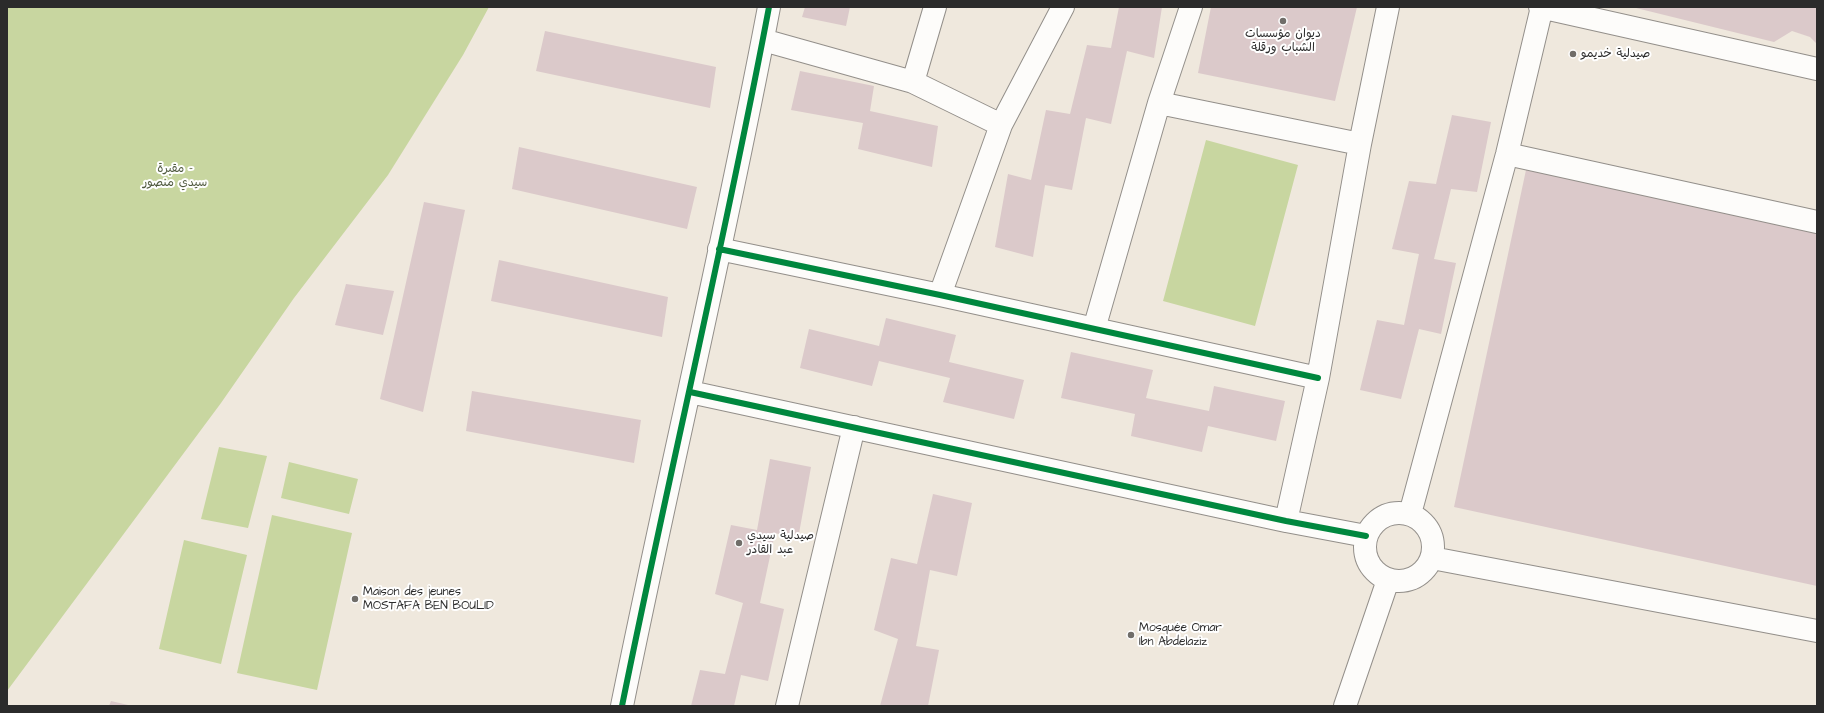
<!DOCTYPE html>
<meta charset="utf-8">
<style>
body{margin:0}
#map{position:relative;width:1824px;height:713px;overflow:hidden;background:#efe8dd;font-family:"Architects Daughter",sans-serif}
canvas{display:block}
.frame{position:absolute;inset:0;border:8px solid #2b2b2b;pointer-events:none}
</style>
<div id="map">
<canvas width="1824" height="713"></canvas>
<div class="frame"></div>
</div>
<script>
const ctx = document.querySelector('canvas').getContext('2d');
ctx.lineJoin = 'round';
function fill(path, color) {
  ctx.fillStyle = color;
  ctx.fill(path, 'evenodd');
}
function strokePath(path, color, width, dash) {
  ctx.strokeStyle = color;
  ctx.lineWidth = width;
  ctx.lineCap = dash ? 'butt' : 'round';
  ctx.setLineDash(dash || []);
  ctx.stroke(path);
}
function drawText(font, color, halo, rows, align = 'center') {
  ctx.font = font + ' "Architects Daughter","Playpen Sans Arabic",sans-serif';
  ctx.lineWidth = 4;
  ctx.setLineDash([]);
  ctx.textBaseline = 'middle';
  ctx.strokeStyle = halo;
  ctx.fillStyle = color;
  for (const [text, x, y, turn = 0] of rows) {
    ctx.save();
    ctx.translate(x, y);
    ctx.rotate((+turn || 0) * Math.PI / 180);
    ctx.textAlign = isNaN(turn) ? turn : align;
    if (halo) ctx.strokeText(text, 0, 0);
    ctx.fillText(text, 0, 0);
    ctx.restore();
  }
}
const green = new Path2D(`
 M7,7h482l-26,48 -75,120 -94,123 -73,105 -214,288z
 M1206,140l92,25 -43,161 -92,-25z
 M219,447l48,9 -19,72 -47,-9z
 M289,462l69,17 -9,35 -68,-16z
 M272,515l80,18 -35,157 -80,-17z
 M184,540l63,15 -26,109 -62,-15z`);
const building = new Path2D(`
 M805,7h45l-4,19 -44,-9z
 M1119,7h43l-8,51 -27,-7 -16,73 -25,-6 -14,72 -27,-5 -12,72 -38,-10 13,-73 23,6 15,-70 24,4 17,-69 24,3z
 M1211,7h146l-22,94 -137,-28z
 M1632,7h185v37l-7,-7 -18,-6 -18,11z
 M545,31l171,36 -6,41 -174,-37z
 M800,71l74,15 -4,25 68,15 -6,41 -74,-18 5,-26 -72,-13z
 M1452,115l39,7 -14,70 -26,-3 -17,70 22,4 -15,71 -22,-5 -18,70 -41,-9 17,-70 27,5 15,-71 -27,-5 17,-68 27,3z
 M519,147l178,40 -10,42 -175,-40z
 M1526,170l291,59v357l-363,-79z
 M424,202l41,8 -42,202 -43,-13z
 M499,260l169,37 -6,40 -171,-36z
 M346,284l48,7 -11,44 -48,-10z
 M886,318l70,17 -7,27 75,18 -10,39 -71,-17 7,-24 -71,-17 -7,25 -72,-18 9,-39 70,17z
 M1071,352l82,18 -7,28 63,13 5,-25 71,15 -9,40 -68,-15 -6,26 -71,-16 4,-22 -74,-16z
 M472,391l169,29 -7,43 -168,-32z
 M770,459l41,8 -13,72 -23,-6 -15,70 24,6 -16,72 -27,-6 -7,31h-43l9,-36 25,4 18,-71 -28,-9 16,-69 26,5z
 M933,494l39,9 -15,73 -27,-6 -14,76 23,4 -11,56h-48l18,-67 -24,-9 17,-72 26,6z
 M111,701l17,4v1h-19z`);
const street = new Path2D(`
 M1540,7l277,62
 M763,40l150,42 88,43 62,-118
 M913,82l22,-75
 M1159,103l201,41
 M1507,154l310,68
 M719,249l221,46 378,83
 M940,295l61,-170
 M1094,329l65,-226 32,-96
 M690,392l596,129 80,15
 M1365 547a34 34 0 1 1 68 0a34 34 0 1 1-68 0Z
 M1410,514l97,-360 35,-147
 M1286,521l32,-143 42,-234 28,-137
 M1432,558l385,73
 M622,706c47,-233 103,-465 147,-699
 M787,706l67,-279
 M1345,706l43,-126`);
const cycleway = new Path2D(`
 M719,249l221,46 378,83
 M690,392l596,129 80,15
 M622,706c47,-233 103,-465 147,-699`);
const markers = [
 [1283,21,4,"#706d69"],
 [1573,54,4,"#706d69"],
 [739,543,4,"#706d69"],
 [355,599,4,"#706d69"],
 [1131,635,4,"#706d69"]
];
const poiNames = [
 ["ديوان مؤسسات",1283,34,"center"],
 ["الشباب ورقلة",1283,48,"center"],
 ["صيدلية خديمو",1581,54],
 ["صيدلية سيدي",747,536],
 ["عبد القادر",747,550],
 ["Maison des jeunes",363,592],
 ["MOSTAFA BEN BOULID",363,606],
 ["Mosquée Omar",1139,628],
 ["Ibn Abdelaziz",1139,642]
];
const parkNames = [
 ["مقبرة -",175,169],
 ["سيدي منصور",175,183]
];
fill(green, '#c8d6a0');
fill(building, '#dbc9ca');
strokePath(street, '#938f8a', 24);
strokePath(street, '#fdfcfa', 22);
strokePath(cycleway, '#00873e', 6);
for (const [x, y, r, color] of markers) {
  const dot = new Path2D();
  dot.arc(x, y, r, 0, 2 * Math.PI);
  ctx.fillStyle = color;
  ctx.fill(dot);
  strokePath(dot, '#fff', 1.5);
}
drawText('12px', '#2b2b2b', '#fff', poiNames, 'left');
drawText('12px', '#505a3f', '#fff', parkNames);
</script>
